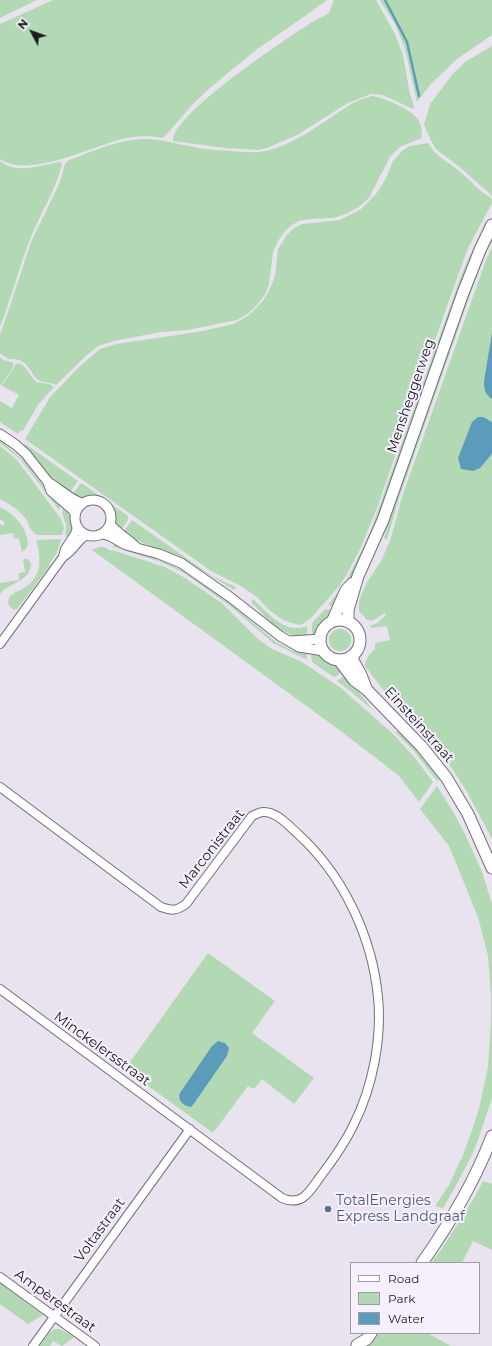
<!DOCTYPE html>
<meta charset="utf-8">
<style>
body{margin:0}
#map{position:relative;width:492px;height:1346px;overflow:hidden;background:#e8e3ef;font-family:Montserrat,sans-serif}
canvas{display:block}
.legend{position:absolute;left:350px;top:1262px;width:130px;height:72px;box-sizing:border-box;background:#f6f0fd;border:1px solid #9f9ba4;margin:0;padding:5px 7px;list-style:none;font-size:12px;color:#1d1b1f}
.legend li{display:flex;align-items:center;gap:8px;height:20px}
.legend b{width:20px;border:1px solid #9f9ba4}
.north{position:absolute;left:12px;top:12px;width:40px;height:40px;-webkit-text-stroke:3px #f6f0fd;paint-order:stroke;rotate:311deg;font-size:11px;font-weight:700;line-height:16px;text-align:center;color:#1d1b1f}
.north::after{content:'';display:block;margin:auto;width:14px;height:18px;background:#1d1b1f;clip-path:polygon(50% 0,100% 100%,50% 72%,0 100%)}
</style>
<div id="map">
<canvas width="492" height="1346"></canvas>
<ul class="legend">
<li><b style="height:5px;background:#fff"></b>Road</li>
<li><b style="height:11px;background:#b3d9b4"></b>Park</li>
<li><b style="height:11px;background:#5d9bba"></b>Water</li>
</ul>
<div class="north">N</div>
</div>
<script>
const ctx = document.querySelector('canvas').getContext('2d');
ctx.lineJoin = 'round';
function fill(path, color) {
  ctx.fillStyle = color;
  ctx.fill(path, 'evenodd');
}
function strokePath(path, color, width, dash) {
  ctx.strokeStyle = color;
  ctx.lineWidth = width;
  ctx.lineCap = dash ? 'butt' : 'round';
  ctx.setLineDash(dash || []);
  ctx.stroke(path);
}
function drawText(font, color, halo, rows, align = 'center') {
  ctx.font = font + ' Montserrat,sans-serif';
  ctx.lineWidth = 4;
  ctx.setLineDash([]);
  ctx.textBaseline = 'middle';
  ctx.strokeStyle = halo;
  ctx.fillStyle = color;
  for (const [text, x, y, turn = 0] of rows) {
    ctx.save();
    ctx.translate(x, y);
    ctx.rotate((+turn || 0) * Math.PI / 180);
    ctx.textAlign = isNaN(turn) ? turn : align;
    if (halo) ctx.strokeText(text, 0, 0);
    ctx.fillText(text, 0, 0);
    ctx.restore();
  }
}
const green = new Path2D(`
 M0,0h37l-37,18z
 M53,0h274c-3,4 -8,4 -12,9l-59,41 -45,37 -19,18 -26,30 -4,3c-13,-3 -27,-2 -40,1 -31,8 -94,40 -122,20v-135z
 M334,0h42l19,34 8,21 6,34 5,19 -1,1 -30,-14 -12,-1 -23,9 -51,32 -30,13 -9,2 -33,-2 -52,-7c-2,-27 120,-107 144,-122 16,-6 11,-6 17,-19z
 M380,0h112v35l-35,24 -27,26 -13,17 -12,-53 -9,-23z
 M492,46v150l-31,-28 -24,-18 -5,-7 -8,-18 6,-21 22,-29 13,-13z
 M372,96c11,1 37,13 44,21 5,5 6,14 6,21l-22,9 -10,10 -21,41 -10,9 -11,6 -14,5 -25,1 -10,2 -7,4 -8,7 -6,9 -5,11 -4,32 -3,9 -9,12 -8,8 -12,7 -49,10 -27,2 -47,9 -16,5 -11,9 -31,30c-5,-3 -13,-2 -18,-5 -6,-4 -8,-14 -15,-18 -9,-6 -13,1 -23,-9v-19l7,-19 24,-73 29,-60 5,-18 4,-4c25,-9 51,-22 79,-21 12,0 24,4 36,6 15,4 32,5 48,6 11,1 23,2 33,0 29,-5 63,-33 88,-48l9,-4z
 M428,143c7,13 19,18 30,27 12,10 21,21 34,29v4l-24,45 -28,78 -63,182 -16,39 -14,27 -7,11 -30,34 -7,5 -4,1 -16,-5 -15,-11 -11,-12 -18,-12 -28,-14 -186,-132 25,-42 29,-30 21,-18 16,-5 81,-12 37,-8 15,-9 13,-13 7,-11 6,-15 3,-27 8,-13 7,-7 9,-5 38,-4 21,-11 15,-15 10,-16 7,-17 10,-11 7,-4z
 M0,161c18,14 40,4 60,1l2,2c-6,26 -21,48 -31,73 -12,29 -19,60 -31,90z
 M485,222h3l-12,24 -15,39 -80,228 -25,57 -21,37 -7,-2 18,-24 18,-35 8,-19 90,-254z
 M492,235v7l-7,13 -16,43 -70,200 -12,42 -3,-2 10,-35 71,-203z
 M492,247v592l-25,-47 -16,-25 -34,-40 -24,-24 -28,-37c0,-8 5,-12 10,-17v-6l15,-3 -3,-14 -16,2v-3l5,-1 10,-9 -1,-2 -13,8 -5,-1 -8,-9v-10l7,-17 15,-23 9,-20 12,-44 84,-237z
 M0,357l4,3 10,3 -3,8 -10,14h-1z
 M18,363l6,3 12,16 13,2 5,3 -16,18 -14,24 -1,2 -2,-1 -3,4 -18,-12v-21l12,7 7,-13 -17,-9 14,-22z
 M0,440l24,21 23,30 14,13 -2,6 -38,-50 -21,-17z
 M24,443l54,38 -8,11 -13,-8 -7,-7 -24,-28z
 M0,446l17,14 44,59 3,9 -2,7h-25c-6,-3 -8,-10 -11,-16 -7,-9 -16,-15 -26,-20z
 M80,484h3l45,32v4l-7,10 -7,-7 -3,-15 -7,-7 -8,-3h-17l-7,-3z
 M0,507c15,7 27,21 28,37l-2,5 -4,3 -3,-14 -5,1 -1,-6 -13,2v-11l3,2 2,-3 -2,-2 -3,-1z
 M63,507c10,7 11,21 5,31l-3,-4 1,-9 -4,-12z
 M132,520l80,56 24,11 -2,3 -31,-19h-1c-8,-6 -17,-12 -27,-16 -20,-9 -33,-10 -52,-23z
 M61,539l-4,14 -7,10 -1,4 -32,42c-5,2 -8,-3 -9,-7 1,-8 6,-9 13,-12 21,-12 21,-28 15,-50z
 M115,544l18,8 32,10 18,9 44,30 49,41 17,9 14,2v7l-34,-17 -44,-38 -45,-32 -23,-11 -47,-15 -1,-1z
 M99,547h5l7,4 1,-1 53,17 20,11 38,26 35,35 14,10 30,13 39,26 52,46 22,24 18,24 -14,20 -21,-27 -60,-46 -246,-179z
 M23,559h4l4,4c0,19 -22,19 -31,31v-11l19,-3v-7l6,-1z
 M253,599c15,14 32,36 54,27v11c-26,-1 -39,-17 -56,-35z
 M326,609l8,1c-5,8 -14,21 -22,25v-12l12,-13z
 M329 640a11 11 0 1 1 22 0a11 11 0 1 1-22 0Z
 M311,654c12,1 24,9 32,17l-8,6 -3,-1 -20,-14z
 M345,675l29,36 -24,-20 -13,-10z
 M394,731l9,3 27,32 10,14 -3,1 -24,-31z
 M437,786l18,29 11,21 16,36 10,32v194l-13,39 -7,18 -19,36 -10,17 -8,-2 14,-21 14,-30 11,-30 5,-17 9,-41 3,-48v-23l-3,-40 -10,-39 -29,-71 -29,-37z
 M208,953l67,48 -23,32 62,45 -20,26 -32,-25 -8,10 -6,-3 -35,47 -88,-64zM229,1048l-2,8 -34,49 -2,2h-3z
 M483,1181l9,3v66l-19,-9 -11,22h-31l10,-13 33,-52z
 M0,1283l43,32 -15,9 -28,-20z
 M55,1329h5l14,8 -12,9 -9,-5 -3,5h-11l11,-14z
 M378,1333h49l24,13h-82z`);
const water = new Path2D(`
 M492,333v66c-7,-5 -8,-9 -8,-18z
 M478,417h5l9,5v31l-1,2 -11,13 -7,3 -12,-2 -3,-11 14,-36z
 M218,1041l7,2 4,5 -2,8 -34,49 -2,2c-8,-1 -14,-7 -11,-14l32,-47z`);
const stream = new Path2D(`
 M385,0l22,42 12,54`);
const minor = new Path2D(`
 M63,557l2,-8 10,-15 2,-7
 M0,644l63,-87c11,-6 14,-17 24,-22
 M0,787l161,120c12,4 15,4 25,-3l66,-88c3,-1 7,-4 11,-4 13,-1 26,14 35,22 45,41 74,102 80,163 4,41 -5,89 -24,127 -9,19 -21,36 -34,53 -10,14 -18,30 -38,21l-282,-209
 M0,1277l95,69
 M33,1346l157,-217`);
const tertiary = new Path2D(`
 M0,434l16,11 10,9 22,28 3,9 21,18 3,4
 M48,482c9,5 27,21 35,21
 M75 518a18 18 0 1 1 36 0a18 18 0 1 1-36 0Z
 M110,524c5,8 20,16 27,24
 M103,534l7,2 16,9 33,9 22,9 49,34 50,39 19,11 25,4
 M290,641l31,-2`);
const secondary = new Path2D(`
 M320 640a20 20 0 1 1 40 0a20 20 0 1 1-40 0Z
 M332,622l14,-32 7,-7
 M348,622v-12l10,-34 25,-56 80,-227 17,-43 12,-25
 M351,657l10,18 5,13
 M339,660l15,20 12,9 56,58 24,30 22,37 24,54
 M422,1263c28,-40 53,-82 70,-127
 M357,1345l10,-6 4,-6`);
const markers = [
 [328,1209,4,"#5c6f8a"]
];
const streetNames = [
 ["Mensheggerweg",411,396,-71],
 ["Einsteinstraat",419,725,48],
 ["Marconistraat",212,849,-52],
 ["Minckelersstraat",102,1049,36],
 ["Voltastraat",100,1230,-54],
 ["Ampèrestraat",55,1301,36]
];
const serviceNames = [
 ["TotalEnergies",336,1201],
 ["Express Landgraaf",336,1217]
];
fill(green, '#b3d9b4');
fill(water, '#5d9bba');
strokePath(stream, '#5d9bba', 2.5);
strokePath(minor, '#736f79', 10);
strokePath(tertiary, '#736f79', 11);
strokePath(secondary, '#736f79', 13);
strokePath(minor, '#fff', 8);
strokePath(tertiary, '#fff', 9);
strokePath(secondary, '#fff', 11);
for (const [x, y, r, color] of markers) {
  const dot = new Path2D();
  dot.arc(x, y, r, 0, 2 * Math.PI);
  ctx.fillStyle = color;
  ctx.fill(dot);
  strokePath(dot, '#f6f0fd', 1.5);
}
drawText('14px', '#1d1b1f', '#f6f0fd', streetNames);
drawText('14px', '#4e5e75', '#f6f0fd', serviceNames, 'left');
</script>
